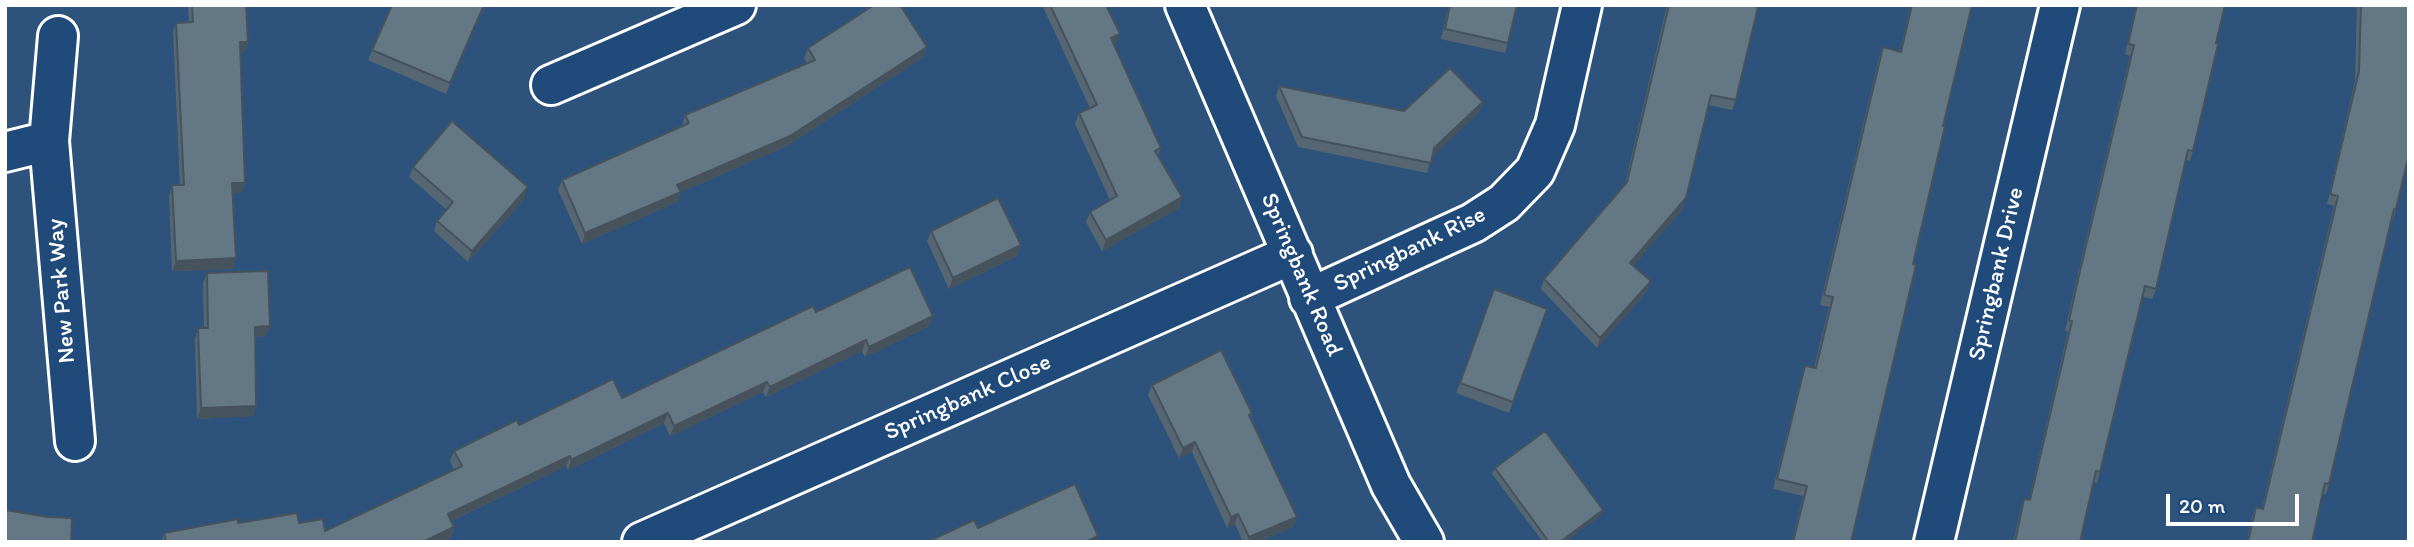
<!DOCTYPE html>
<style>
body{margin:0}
#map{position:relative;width:2414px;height:547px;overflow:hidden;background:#2d537c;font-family:Itim,sans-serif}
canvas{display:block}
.frame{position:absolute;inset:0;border:7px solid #fff;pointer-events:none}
.scale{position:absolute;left:2166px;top:494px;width:133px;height:32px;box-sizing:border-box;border:4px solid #fff;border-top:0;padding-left:9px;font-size:21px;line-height:24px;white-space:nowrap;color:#fff;-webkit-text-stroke:5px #1f4a7a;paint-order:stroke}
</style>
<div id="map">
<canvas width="2414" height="547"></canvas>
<div class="frame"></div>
<div class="scale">20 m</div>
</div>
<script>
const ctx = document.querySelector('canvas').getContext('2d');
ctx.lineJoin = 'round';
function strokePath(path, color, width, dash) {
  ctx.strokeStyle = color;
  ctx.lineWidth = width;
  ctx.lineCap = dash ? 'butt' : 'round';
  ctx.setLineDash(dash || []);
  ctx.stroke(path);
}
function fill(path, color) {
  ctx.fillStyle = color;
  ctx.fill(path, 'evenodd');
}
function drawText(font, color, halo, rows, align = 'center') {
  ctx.font = font + ' Itim,sans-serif';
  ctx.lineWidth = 5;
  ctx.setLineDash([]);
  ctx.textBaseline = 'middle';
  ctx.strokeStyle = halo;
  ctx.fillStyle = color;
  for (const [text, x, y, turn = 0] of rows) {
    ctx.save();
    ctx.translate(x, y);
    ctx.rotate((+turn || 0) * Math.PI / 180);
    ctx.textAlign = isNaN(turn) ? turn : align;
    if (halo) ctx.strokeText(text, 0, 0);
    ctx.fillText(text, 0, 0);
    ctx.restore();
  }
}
const street = new Path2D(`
 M1185,5l206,480 33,57
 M58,36l-9,105 26,300
 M551,85l185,-80
 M5,152l44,-11
 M1309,298l164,-75 31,-20 31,-32 20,-46 27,-120
 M642,542l651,-288
 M1934,542l126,-537`);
const wall = new Path2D(`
 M188,5h58l2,37 -4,10 -3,1 4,130 -4,10h-8v76l-61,2 -3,-75 3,-11h8l-7,-152 3,-10h13z
 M392,5h93l-39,89 -78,-34z
 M1042,5h64l10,39 -2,1 47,103 -3,7 24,42 -3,11 -77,43 -16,-29 4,-10 20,-12 -35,-76 4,-11 11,-5z
 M1449,5h68l-9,38 -3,10 -64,-14z
 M1667,5h85l-16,95 -4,10 -24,-5 -25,103 -50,58 18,15 -4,10 -50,57 -56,-59 3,-10 81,-95z
 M1911,5h61l-29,121 -92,416h-59l11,-46 -30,-7 29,-113 3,-10 9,2 15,-61 -9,-2 59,-247 4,-11 17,5z
 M2136,5h89l-32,146 -3,10 -4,-1 -30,129 -4,10 -9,-2 -43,175 -3,11 -4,-1 -13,60h-67l8,-33 3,-10 5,1 39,-169h-3l11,-49 54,-226 -5,-2z
 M2357,5h52l-13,204 -3,11 -2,-1 -62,265 -3,10h-3l-11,48h-65l5,-25 4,-10 6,1 72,-302 -7,-2 28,-123z
 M927,47l-4,10 -136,89 -106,46 -4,10 -95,42 -24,-54 4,-10 120,-54 3,-11 122,-52 -3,-4 4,-11z
 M1279,86l125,25 79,-9 -4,10 -47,44 -5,17 -129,-26 -22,-51z
 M413,167l112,31 -57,64 -34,-31 3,-10 10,-11 -38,-33z
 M931,231l90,14 -4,11 -68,33 -22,-48z
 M207,273l59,63 -11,1 1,69 -3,10 -56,3 -2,-80 3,-11h6l-1,-45z
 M1494,289l53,20 -38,104 -53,-20z
 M816,312l117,4 -4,10 -64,31 -3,-6 -96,46 -3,-5 -93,44 -6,-13 -96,47 -2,-4 -115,55 3,6 -3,10 -10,5h-280l3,-9 74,-10h61l26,8 129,-61 -4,-9 4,-10 65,-26 103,-27z
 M1152,385l100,28 -1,5 46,99 -4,10 -35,15h-15l-8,-18 -8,4 -35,-76 -13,6 -31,-63z
 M1495,468l106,47 -36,27h-22l-51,-68z`);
const shadedWall = new Path2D(`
 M484,5h1l-39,89 4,-11z
 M1120,34l-4,10 -9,5 4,-11z
 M240,42h8l-4,10 -7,1z
 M927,47l-4,10 -136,89 -113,49 3,-10z
 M1483,102l-4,10 -48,46 3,-10z
 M232,183h13l-4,10 -12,1z
 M528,187l-3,11 -57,64 4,-11z
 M681,192l-4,10 -95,42 3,-11z
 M1182,197l-3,11 -77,43 4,-11z
 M1686,198l-3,10 -57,66 4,-11z
 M1021,245l-4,11 -68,33 4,-11z
 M236,258l-3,11 -61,2 4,-10z
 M1651,281l-4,10 -50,57 3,-10z
 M933,316l-4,10 -64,31 4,-10z
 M270,326l-4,10 -15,1 4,-10z
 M866,340l-4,11 -96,46 4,-10z
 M767,382l-4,10 -93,44 4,-10z
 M256,406l-3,10 -56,3 4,-11z
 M668,413l-4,10 -96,47 3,-10z
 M1195,442l-3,10 -13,6 4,-10z
 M570,456l-4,10 -122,58 4,-10z
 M1603,510l-2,5 -36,27h-5z
 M1238,514l-3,10 -8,4 4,-11z
 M1297,517l-4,10 -35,15h-10l1,-5z
 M454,527l-3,10 -10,5h-18z
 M1098,536l-2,6h-11z`);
const building = new Path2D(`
 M192,5h54l2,37h-8l5,141h-13l4,75 -60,3 -4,-76h12l-8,-162 17,-1z
 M392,5h92l-34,78 -78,-33z
 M874,5h26l27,42 -137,89 -113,49 4,7 -96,41 -23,-53 127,-57 -4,-8 130,-55 -7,-12z
 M1050,5h56l14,29 -9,4 50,110 -6,3 27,46 -76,43 -16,-28 27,-16 -38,-83 18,-8z
 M1450,5h67l-9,38 -63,-14z
 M1669,5h83l6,2 -22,93 -25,-5 -25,103 -56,65 21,18 -51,57 -56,-59 83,-97z
 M1912,5h60l-29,121h2l-32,138 3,1 -65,277h-58l14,-56 -30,-7 28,-113 11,2 17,-71 -9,-2 59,-248 18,5z
 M2137,5h88l-9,38 2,1 -25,107 -5,-1 -32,139 -11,-3 -45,186 -4,-1 -16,71h-65l9,-43 6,1 42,-179 -3,-1 11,-49 54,-226 -6,-1z
 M2361,5h48v149l-13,55h-2l-65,275 -4,-1 -13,59h-64l8,-35 7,2 75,-313 -8,-2 29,-123z
 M1450,68l33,34 -49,46 -3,15 -129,-26 -23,-51 125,25z
 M452,121l76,66 -56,64 -35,-30 16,-19 -40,-35z
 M998,198l23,47 -68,33 -22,-47z
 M910,267l23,49 -64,31 -3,-7 -96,47 -3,-5 -93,44 -6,-13 -97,47 -1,-4 -122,58 6,13 -31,15h-259l2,-1 -2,-8 74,-14v4l59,-10 2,10 24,-4 2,12 137,-65 -8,-15 63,-31 2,5 94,-46 9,19 191,-92 3,6z
 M268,271l2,55 -15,1 1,79 -55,2 -3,-80h10l-1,-55z
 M1494,289l53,20 -34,93 -53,-19z
 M1221,350l31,63 -3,2 48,102 -48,20 -11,-23 -7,3 -36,-75 -12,6 -31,-63z
 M1545,431l58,79 -43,32h-11l-54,-74z
 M1075,484l23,52 -13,6h-158l47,-22 4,8z
 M5,510l43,7 24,1 -1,24h-66z`);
const streetNames = [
 ["Springbank Rise",1410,250,-26],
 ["Springbank Drive",1997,274,-77],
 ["Springbank Road",1301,275,67],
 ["New Park Way",62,291,-95],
 ["Springbank Close",968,398,-24]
];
strokePath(street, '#fff', 44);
strokePath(street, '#1f4a7a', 38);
fill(wall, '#566672');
fill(shadedWall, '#46535d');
fill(building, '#647785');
strokePath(building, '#46535d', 2);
drawText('24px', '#fff', '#1f4a7a', streetNames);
</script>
